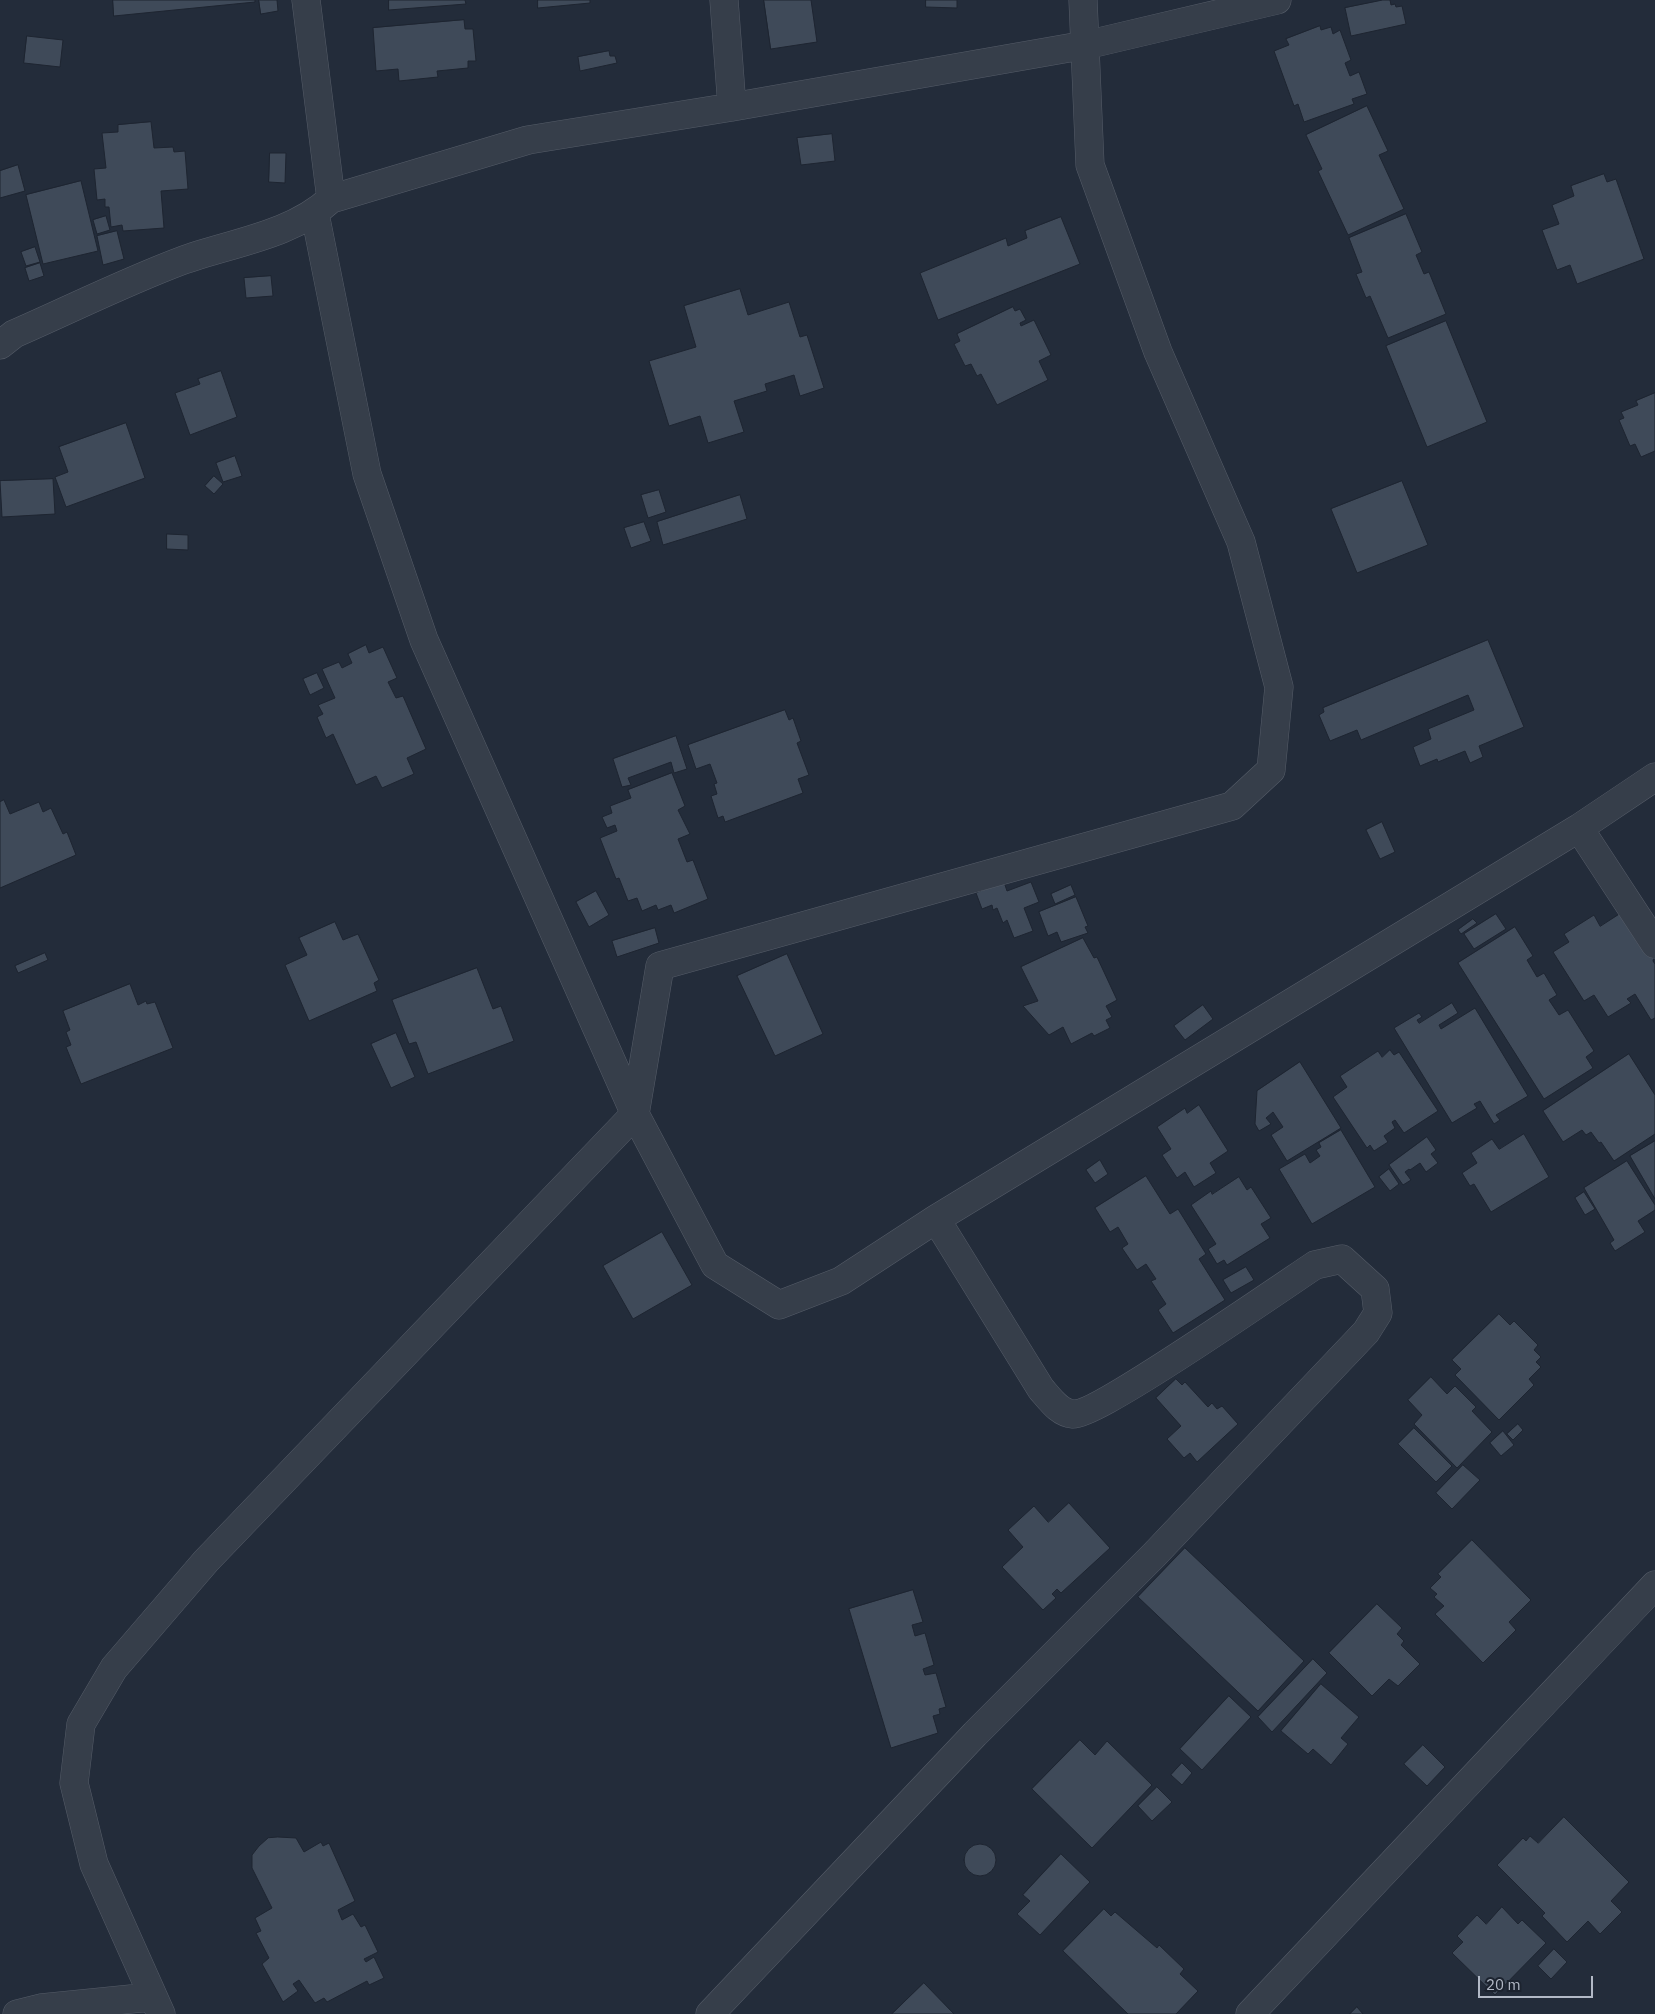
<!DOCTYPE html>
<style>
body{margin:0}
#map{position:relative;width:1655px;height:2014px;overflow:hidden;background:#232c3a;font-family:"IBM Plex Sans",sans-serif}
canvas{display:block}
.scale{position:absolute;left:1478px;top:1976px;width:115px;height:22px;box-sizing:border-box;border:2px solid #b2b9c6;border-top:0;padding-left:6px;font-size:15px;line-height:18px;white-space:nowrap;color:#b2b9c6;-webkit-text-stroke:4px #1c232f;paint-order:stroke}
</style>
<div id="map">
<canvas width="1655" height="2014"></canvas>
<div class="scale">20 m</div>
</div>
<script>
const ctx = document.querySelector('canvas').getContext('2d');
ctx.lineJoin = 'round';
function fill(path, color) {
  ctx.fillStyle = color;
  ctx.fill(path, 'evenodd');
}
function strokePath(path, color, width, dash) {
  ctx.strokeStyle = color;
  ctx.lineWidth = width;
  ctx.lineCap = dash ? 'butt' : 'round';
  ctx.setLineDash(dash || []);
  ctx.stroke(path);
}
const building = new Path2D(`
 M113,0h142v2l-141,14z
 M259,0h18l1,11 -17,3z
 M389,0h76l1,4 -77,6z
 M538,0h52v3l-52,5z
 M764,0h47l6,42 -46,7z
 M926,0h31v8l-31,-1z
 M1383,0h7l1,5 4,-1 1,3 6,-1 4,18 -55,12 -6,-28z
 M464,20l1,9h8l3,32h-8v7l-31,3 1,6 -39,4 -1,-12 -22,2 -3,-43z
 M1320,26l1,4 10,-3 2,7 7,-4 11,30 -6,3 5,13 9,-4 8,22 -15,5 2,5 -50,18 -6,-18 -4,2 -20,-55 15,-6 -3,-6z
 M27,36l36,4 -3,27 -36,-4z
 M609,51l1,5h5l2,7 -37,8 -2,-14z
 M1367,106l21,45 -9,4 25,54 -56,26 -30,-64 4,-2 -16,-34z
 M151,122l3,26 19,-1 1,5 11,-1 3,38 -27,2 3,37 -41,3 -1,-6 -11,2 -2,-20h-4v-8l-8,1 -3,-31 12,-1 -4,-35 16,-1v-7z
 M832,134l3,27 -34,4 -4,-27z
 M270,153h16l-1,30 -16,-1z
 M18,165l7,26 -25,7v-27z
 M1604,174l3,8 9,-3 28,80 -67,25 -7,-19 -13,5 -15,-40 17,-6 -7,-19 22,-9 -3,-10z
 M81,181l17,70 -55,13 -17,-69z
 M1406,214l16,38 -6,3 8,19 5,-2 17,42 -58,24 -18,-42 -4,2 -10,-24 6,-2 -13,-34z
 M106,216l4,14 -13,4 -4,-14z
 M1061,217l19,47 -142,56 -18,-47 86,-35 2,8 19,-8 -2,-7z
 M117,231l7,28 -21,6 -6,-29z
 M35,247l5,15 -14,4 -5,-14z
 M40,263l4,13 -15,5 -4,-13z
 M271,276l2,20 -27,2 -2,-20z
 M740,289l8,26 41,-13 11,35 7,-2 17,53 -24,8 -6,-21 -29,9 2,7 -33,10 10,31 -36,11 -8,-27 -31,10 -20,-65 47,-14 -12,-41z
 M1013,307l2,4 5,-2 6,11 -6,3 1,3 13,-6 17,35 -12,6 9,19 -51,25 -16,-31 -4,2 -6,-12 -6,2 -11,-22 6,-3 -3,-7z
 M1446,321l41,101 -60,25 -41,-101z
 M221,371l16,46 -47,18 -15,-42 25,-9 -2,-5z
 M1655,393v58l-14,6 -6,-13 -5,2 -11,-26 5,-2 -3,-6 17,-7 -2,-4z
 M126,423l19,55 -79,29 -11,-30 13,-5 -9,-25z
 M235,456l7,20 -19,6 -7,-19z
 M214,476l9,8 -9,10 -9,-8z
 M53,479l2,35 -53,3 -2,-36z
 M1402,481l26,64 -71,28 -26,-64z
 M659,490l7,22 -18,6 -7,-23z
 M740,495l7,24 -84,26 -6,-23z
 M644,522l7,19 -20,7 -7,-20z
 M167,534l21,1v15l-21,-1z
 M1488,640l36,87 -45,19 4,11 -13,6 -5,-12 -27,11 -1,-3 -17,7 -7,-19 18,-8 -3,-10 46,-19 -6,-15 -107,45 -4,-10 -27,11 -11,-26 5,-3 -1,-4z
 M366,645l3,8 14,-6 14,31 -9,4 8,16 7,-2 23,53 -19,9 7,16 -32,14 -6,-12 -20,9 -23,-51 -7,4 -9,-21 6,-3 -5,-9 17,-7 -13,-29 17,-7 3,6 10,-5 -4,-9z
 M317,673l7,15 -14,7 -7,-16z
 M785,710l4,10 4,-2 8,23 -4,2 12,32 -11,4 5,14 -78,29 -2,-6 -5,2 -7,-22 6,-2 -3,-10 3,-1 -7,-19 -14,5 -8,-24z
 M676,736l11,33 -13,4 -3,-11 -43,16 3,7 -9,2 -9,-28z
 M672,773l13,33 -7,4 12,24 -12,5 9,23 6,-2 15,39 -34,14 -3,-8 -13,5 -2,-5 -14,6 -5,-13 -9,3 -9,-23 -3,1 -16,-41 17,-7 -2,-6 -8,3 -5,-11 10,-4 -2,-7 21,-8 -3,-8z
 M4,800l6,14 29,-12 4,10 8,-4 12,26 4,-2 9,23 -76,33v-86z
 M1382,822l13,30 -15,7 -14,-29z
 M1004,882l3,9 24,-9 8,20 -15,6 9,23 -19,7 -7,-18 -4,3 -6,-15 -4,2 -1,-5 -10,4 -6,-16z
 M1071,885l4,10 -20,9 -4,-10z
 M596,891l13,24 -20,12 -13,-25z
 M1076,897l12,29 -3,1 3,6 -27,9 -4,-10 -9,4 -9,-24z
 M1623,912l32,41 -2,8 2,3v54l-4,2 -16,-26 -8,5 4,4 -23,14 -14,-22 -10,6 -31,-49 16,-10 -5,-8 30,-19 6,11z
 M1496,914l10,15 -32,20 -10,-15z
 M1473,919l4,4 -16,11 -3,-4z
 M335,922l8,18 15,-6 21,46 -5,3 3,8 -68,30 -24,-56 22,-10 -8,-17z
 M1515,927l18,29 -6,4 10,17 7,-4 13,22 -8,5 10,15 9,-5 26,41 -8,6 7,11 -49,31 -86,-136z
 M655,928l4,15 -42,14 -5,-16z
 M1083,938l11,20 3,-1 20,43 -11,6 6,11 -6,3 4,8 -16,8 -2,-3 -21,11 -8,-17 -14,8 -26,-29 15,-5 -17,-34z
 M45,953l3,7 -30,13 -3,-7z
 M787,954l36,80 -48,22 -38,-80z
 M477,968l16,41 8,-3 13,35 -86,33 -12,-32 -7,2 -17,-44z
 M130,984l8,21 8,-4 1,3 8,-2 18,46 -92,36 -15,-37 5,-2 -5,-13 4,-2 -7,-19z
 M1452,1003l6,10 -19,12 2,4 34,-21 53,88 -32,19 4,5 -6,4 -14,-23 -6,3 3,4 -25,15 -58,-95 25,-15 3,4 -5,3 2,3z
 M1203,1005l10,14 -28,21 -11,-14z
 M396,1033l19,44 -24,11 -20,-44z
 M1390,1050l4,5 5,-3 39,59 -34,22 -9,-13 -3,2 3,6 -11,8 4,6 -14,9 -4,-6 -3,3 -34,-51 14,-10 -7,-11 38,-25 4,6z
 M1629,1054l26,41v39l-41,27 -13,-19 -2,1 -8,-11 -5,3 -4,-5 -19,12 -20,-31z
 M1300,1062l41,66 -54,33 -16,-26 12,-8 -10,-15 -7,6 5,6 -12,7 -4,-7 2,-33z
 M1199,1105l29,46 -18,12 6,10 -22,14 -9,-15 -8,6 -15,-23 9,-6 -14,-22 28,-19 2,5z
 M1341,1130l34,57 -63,37 -33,-55 26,-15 5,9 10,-7 -4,-6 5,-3 -2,-4z
 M1524,1134l25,43 -58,35 -17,-28 -4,2 -8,-13 15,-10 -6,-10 21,-14 7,10z
 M1427,1137l9,13 -5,4 7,9 -12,9 -6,-9 -10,7 -1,-1 -4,3 6,8 -8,5 -14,-20z
 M1655,1141v58l-25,-43z
 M1100,1160l8,14 -13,9 -9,-13z
 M1627,1161l28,44v5l-17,11 7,11 -30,19 -5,-8 4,-3 -30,-52z
 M1389,1169l10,15 -9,7 -11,-14z
 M1146,1176l24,38 8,-5 28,45 -7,5 26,41 -52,33 -15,-23 8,-6 -15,-23 5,-2 -10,-15 -9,6 -15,-22 6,-4 -10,-17 -8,5 -15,-24z
 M1239,1177l8,13 4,-3 20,31 -10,6 9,14 -43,27 -3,-5 -7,4 -9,-15 8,-5 -25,-39 20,-14 1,3z
 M1584,1192l11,17 -10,6 -10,-17z
 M662,1232l30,53 -59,34 -30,-53z
 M1246,1267l8,13 -23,13 -8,-13z
 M1499,1314l11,11 4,-4 24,24 -4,5 7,7 -5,5 5,5 -12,12 5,6 -35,35 -44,-45 6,-6 -9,-9z
 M1431,1377l16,17 8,-8 21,21 -4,4 20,21 -35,36 -43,-44 8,-9 -14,-15z
 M1176,1379l6,6 3,-3 23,25 4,-4 5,6 5,-3 16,18 -41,38 -7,-9 -6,5 -17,-19 14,-13 -25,-28z
 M1518,1424l5,6 -10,10 -6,-6z
 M1414,1428l38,38 -16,16 -38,-38z
 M1503,1431l11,14 -13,11 -11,-13z
 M1463,1465l17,15 -28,29 -16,-16z
 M1069,1503l41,45 -49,45 -4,-4 -5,5 4,4 -13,12 -41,-43 21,-20 -15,-17 26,-24 14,16z
 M1472,1540l59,60 -22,22 7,8 -33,33 -48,-49 9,-8 -10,-9 3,-3 -7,-6 11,-11 -3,-3z
 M1185,1548l119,113 -46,50 -120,-114z
 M913,1590l10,32 -11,3 3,11 10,-3 9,32 -11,4 2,6 11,-2 10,34 -7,2 1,5 -7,2 5,17 -47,15 -42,-139z
 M1377,1604l25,24 -5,6 7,7 -3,4 19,19 -22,22 -9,-7 -17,17 -43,-43z
 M1313,1659l14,14 -55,59 -14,-15z
 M1321,1684l38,33 -18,21 7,6 -17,21 -18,-16 -5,5 -27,-23z
 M1229,1696l22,21 -49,53 -22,-21z
 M1080,1740l15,15 12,-14 45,44 -60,63 -60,-59z
 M1423,1745l22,22 -18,19 -23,-22z
 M1182,1763l10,10 -10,12 -11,-10z
 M1157,1787l15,15 -20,19 -14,-15z
 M1564,1817l65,65 -18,19 11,11 -22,22 -12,-13 -21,21 -25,-26 3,-3 -48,-48 26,-27 3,3 4,-5 8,7z
 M278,1837l18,1 8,14 17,-10 2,4 6,-3 26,58 -17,9 4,10 11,-6 8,13 4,-2 13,27 -14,7 2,3 8,-5 10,21 -15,7 -2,-4 -40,21 -3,-4 -9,5 -16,-23 -6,4 5,7 -15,11 -21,-38 7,-6 -13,-25 5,-2 -6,-13 17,-10 -20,-40v-13l7,-9 9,-8z
 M964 1860a16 16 0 1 1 32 0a16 16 0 1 1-32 0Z
 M1061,1854l29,28 -50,53 -23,-21 13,-13 -7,-6z
 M1502,1907l16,17 4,-4 24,23 -51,52 -43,-42 11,-11 -6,-6 20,-21 9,9z
 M1104,1909l7,7 4,-4 42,36 2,-3 25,24 -4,5 18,17 -22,23h-48l-65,-63z
 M1554,1949l13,13 -16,17 -13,-13z
 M924,1983l30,31h-62z
 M1357,2007l6,7h-13z`);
const minor = new Path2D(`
 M306,0l25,199
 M732,107l354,-62 191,-45
 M315,214l52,260 57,166 211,474 80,151 64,40 62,-24 95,-62 643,-391 76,-51
 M0,345l14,-11c55,-24 111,-52 167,-73 49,-18 110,-25 150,-62l197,-59 204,-33 -8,-107
 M1579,828l76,116
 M17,2014l24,-6 110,-11
 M161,2014l-67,-150 -20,-81 7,-59 33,-56 92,-107 429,-447 25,-148 572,-160 39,-36 8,-83 -38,-145 -83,-190 -68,-187 -7,-165
 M710,2014l265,-280 179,-179 212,-223 12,-19 -3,-24 -33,-30 -27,6c-33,22 -219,151 -242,149 -14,-1 -23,-15 -32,-25l-105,-170
 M1250,2014l405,-429`);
fill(building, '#3f4a59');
strokePath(building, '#1e2531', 1);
strokePath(minor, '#555c68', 29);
strokePath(minor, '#363e4a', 28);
</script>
